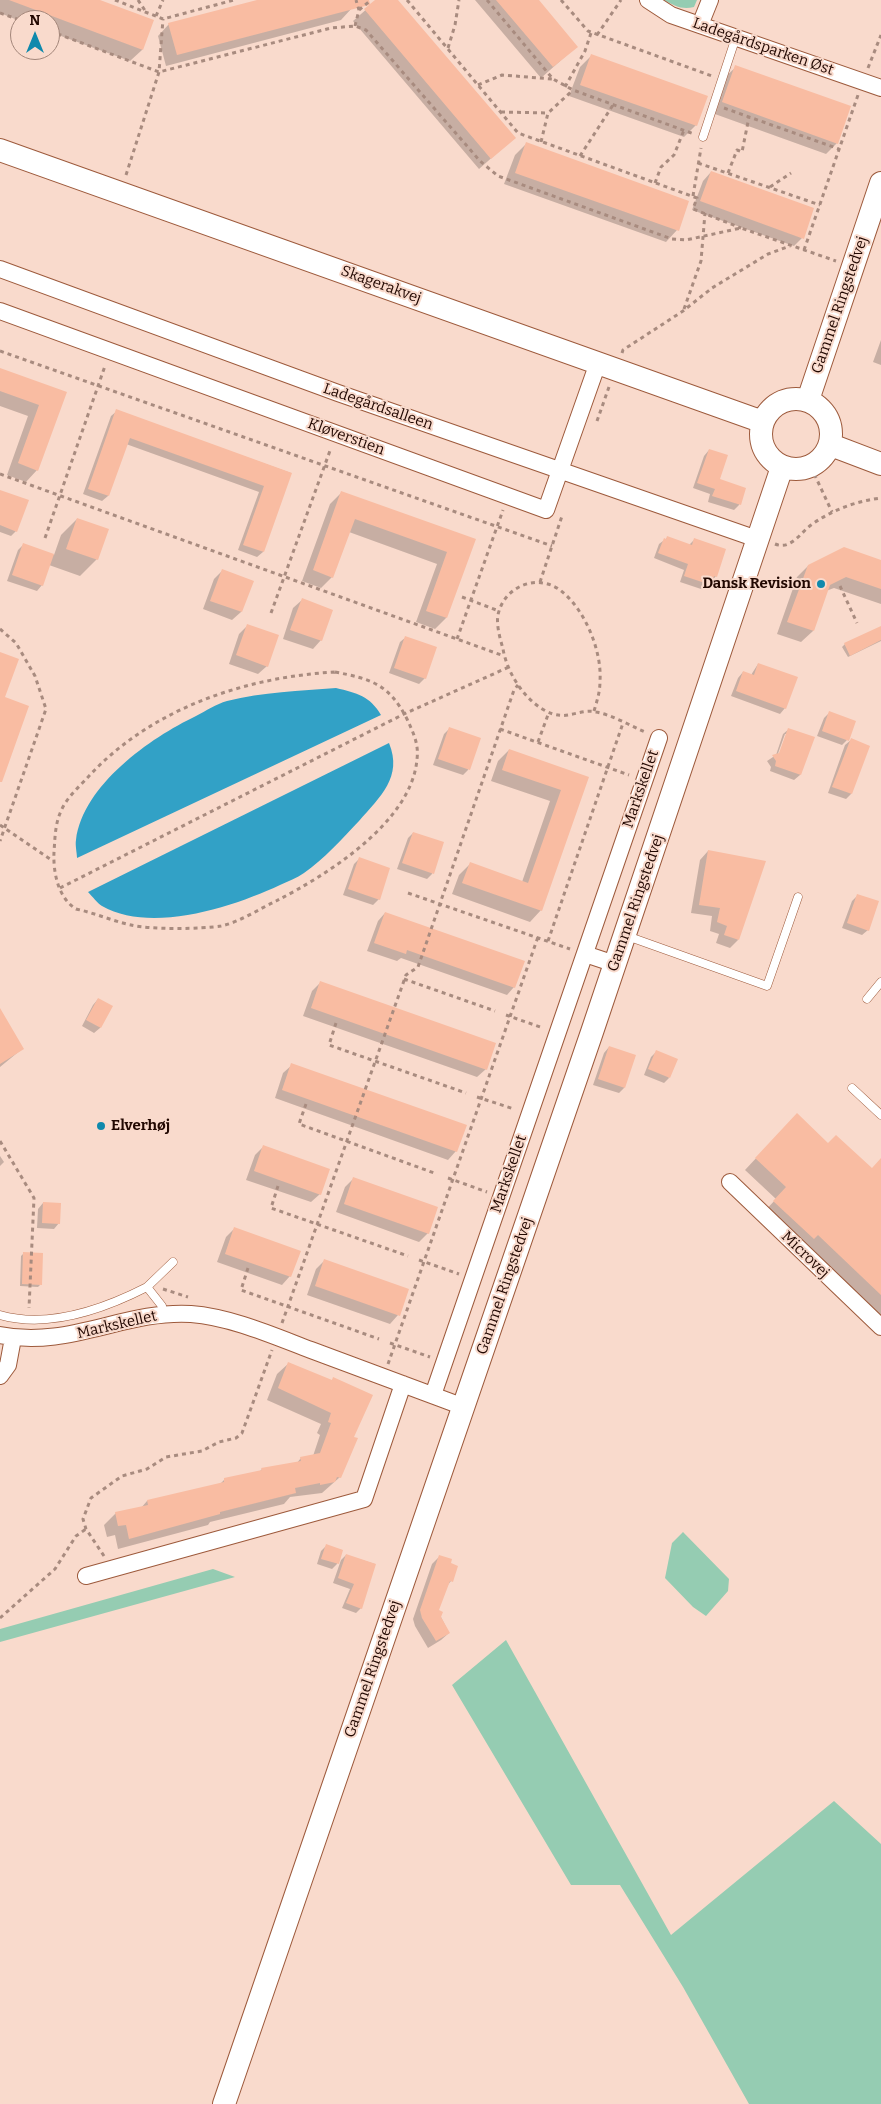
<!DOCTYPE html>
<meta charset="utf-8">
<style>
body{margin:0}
#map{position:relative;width:881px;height:2104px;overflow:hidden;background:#f9dacc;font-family:Bitter,serif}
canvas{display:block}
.north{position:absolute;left:10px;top:10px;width:50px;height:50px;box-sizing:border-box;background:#f9dacc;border:1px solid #a3867a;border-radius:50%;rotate:0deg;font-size:14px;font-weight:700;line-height:20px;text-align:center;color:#210700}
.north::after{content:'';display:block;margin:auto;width:18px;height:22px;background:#0f89ac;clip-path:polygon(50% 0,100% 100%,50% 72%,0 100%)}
</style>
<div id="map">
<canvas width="881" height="2104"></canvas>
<div class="north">N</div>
</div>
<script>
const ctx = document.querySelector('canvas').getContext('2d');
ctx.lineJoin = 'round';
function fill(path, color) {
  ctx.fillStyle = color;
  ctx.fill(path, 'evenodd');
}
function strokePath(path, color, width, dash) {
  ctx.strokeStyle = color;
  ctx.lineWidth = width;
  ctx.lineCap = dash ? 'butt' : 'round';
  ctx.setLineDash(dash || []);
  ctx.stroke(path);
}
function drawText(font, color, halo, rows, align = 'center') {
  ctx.font = font + ' Bitter,serif';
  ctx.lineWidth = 4;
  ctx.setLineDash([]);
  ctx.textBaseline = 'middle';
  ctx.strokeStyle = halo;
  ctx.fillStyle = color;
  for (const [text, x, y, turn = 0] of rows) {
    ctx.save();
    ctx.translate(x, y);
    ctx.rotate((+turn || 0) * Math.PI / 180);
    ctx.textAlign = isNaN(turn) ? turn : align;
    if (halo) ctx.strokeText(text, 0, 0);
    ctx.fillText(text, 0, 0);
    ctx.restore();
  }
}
const green = new Path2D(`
 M664,0h33l-3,7c-12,3 -19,-1 -30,-7z
 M683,1532l46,47 -1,12 -22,25 -13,-9 -28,-29 7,-35z
 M213,1569l22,8 -235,65v-13z
 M506,1640l165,295 163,-134 47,43v260h-132l-66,-117 -63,-102h-49l-119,-200z`);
const water = new Path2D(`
 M336,688c21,5 34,8 45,27l-304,143c0,-5 -2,-13 -1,-18 7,-55 74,-102 120,-124 10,-5 20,-12 31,-15 36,-9 73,-10 109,-13z
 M389,743c14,34 -9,54 -30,78 -17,18 -35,38 -55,52 -7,5 -16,8 -24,12 -47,22 -129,49 -178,21 -5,-3 -9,-9 -14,-14z`);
const shadow = new Path2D(`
 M0,0h96l56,20 -10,30 -12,11 -80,-29v-12l-30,1 -20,-8z
 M262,0h88l2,8 -11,12 -175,46 -8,-30 11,-12z
 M377,0h20l117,138 -35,31 -126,-148z
 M475,0h62l39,47 -35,31z
 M591,56l105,69 -12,12 -115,-41 11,-29z
 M736,67l101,76 -11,11 -114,-41 12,-35z
 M526,144l151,86 -11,12 -162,-58 11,-29z
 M711,172l91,66 -8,8 -102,-36 11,-29z
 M881,340v25l-8,-3z
 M0,369l65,23 -28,78 -11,12 -19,-7 21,-59 -28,-10z
 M117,411l174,62 -28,79 -6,5 -19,-7 21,-58 -133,-48 -18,52 -6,5 -19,-7 28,-78z
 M709,450l10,30 26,9 -6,16 -5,5 -26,-8 2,-8 -17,-6 11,-32z
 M0,491l16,40 -5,5 -11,-4z
 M342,492l132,48 -28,78 -11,11 -19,-7 21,-58 -88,-32 -17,45 -11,11 -19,-7 28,-77z
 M77,519l20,40 -17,17 -31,-11 -7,20 -5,6 -30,-10 11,-31 5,-5 31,10 7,-20z
 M667,538l22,7 5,-5 22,36 -12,14 -24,-8 4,-12 -30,-12 5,-14z
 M881,561v43l-47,-16 -8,3 -13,40 -12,11 -24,-8 20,-57 11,-11z
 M222,571l30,11 -11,30 -9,8 -29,-11 11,-30z
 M302,600l19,40 -8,9 -30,-10 10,-31z
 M248,625l19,41 -9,8 -29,-10 10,-30z
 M881,627v14l-33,16 -6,-10 3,-3z
 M406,637l19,41 -6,6 -30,-11 11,-31z
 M758,664l27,44 -5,6 -49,-18 7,-18 5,-6 8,3z
 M830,712l17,28 -5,5 -25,-9 7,-18z
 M449,729l30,10 -11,31 -5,5 -30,-10 11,-31z
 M789,729l24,9 -13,37 -6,5 -24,-9 1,-4 -4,-6 9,-6 7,-21zM785,734h3l-10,25h-2z
 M851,740l18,6 -18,48 -5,5 -18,-6 17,-48z
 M509,750l79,28 -47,132 -11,12 -78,-28 7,-19 11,-11 52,18 28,-81 -59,-20 7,-20z
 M413,833l30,10 -11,31 -5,5 -30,-10 11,-31z
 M708,851l30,89 -8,8 -14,-5 3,-9 -9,-3 2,-15 -21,-3 9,-53z
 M359,859l20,40 -6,6 -30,-10 11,-31z
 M858,895l10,35 -6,5 -20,-7 10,-27z
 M385,913l129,74 -7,8 -106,-37 -4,3 -30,-10 11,-30z
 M320,983l166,86 -9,8 -174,-61 9,-25z
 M98,999l13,7 -11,22 -6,5 -12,-7 11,-21z
 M0,1029l22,20 -22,18z
 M609,1047l26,9 -11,32 -5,5 -26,-8 11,-32z
 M656,1052l13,26 -5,5 -20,-8 7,-18z
 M292,1065l164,86 -8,9 -173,-62 8,-25z
 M786,1126l42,19 43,25 10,-10v157l-118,-104 13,-14 -31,-29z
 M263,1147l57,47 -9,8 -65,-22 9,-25z
 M0,1156l4,6 -4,4z
 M354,1178l74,55 -9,9 -83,-30 9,-25z
 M43,1203l16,20 -5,6 -17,-1 1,-19z
 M234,1229l56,47 -8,9 -65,-23 9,-25z
 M24,1253l16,32 -2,2 -18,-1 1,-30z
 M325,1260l73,55 -8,9 -83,-29 9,-26z
 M289,1363l42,18 3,-3 19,59 -13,40 -18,16 -32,4 -6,7 -74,18 -2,3 -90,24 -3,-14 -8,2 -3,-12 12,-12 25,-5 6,-7 72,-16 5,-5 35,-8 3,-3 34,-5 5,-6 12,-2 7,-21 -3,-2 4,-9 -54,-24 10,-26z
 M326,1546l16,4 -5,14 -5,5 -15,-5 4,-13z
 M346,1555l29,9 -14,44 -5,5 -14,-5 8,-19 -17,-6 8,-23z
 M440,1556l11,25 -4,5 -9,25 11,22 -8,7 -13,8 -13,-22 -2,-7 19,-55z`);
const building = new Path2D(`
 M9,0h91l54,20 -11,30z
 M257,0h112l1,4 5,-4h23l118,138 -25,21 -127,-150 5,-4 -192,50 -9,-32z
 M496,0h43l39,47 -25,20z
 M591,54l117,42 -11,30 -117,-41z
 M735,65l116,41 -13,38 -116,-42z
 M526,142l163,59 -10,30 -164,-58z
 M711,171l103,37 -10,31 -104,-38z
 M0,368l67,24 -29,79 -20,-8 21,-58 -39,-14z
 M116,409l176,64 -28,79 -21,-7 21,-59 -134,-48 -21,58 -21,-7z
 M709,449l19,6 -8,24 26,9 -5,17 -29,-9 3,-7 -18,-6z
 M0,490l29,10 -12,32 -17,-7z
 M341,491l135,48 -29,79 -21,-7 21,-59 -92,-33 -22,59 -20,-8z
 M77,518l32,11 -11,31 -32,-11z
 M667,536l25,9 2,-7 32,11 -9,28 -3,-1 -3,9 -27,-9 4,-12 -30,-11 6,-15 2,1z
 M23,543l31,11 -11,32 -31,-11z
 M844,547l37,13v29l-35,-12 -16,8 -16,46 -27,-9 21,-57z
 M222,569l32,12 -12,31 -32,-11z
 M302,598l31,12 -11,31 -32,-11z
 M247,624l32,11 -11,32 -32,-12z
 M881,626v14l-31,16 -6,-13z
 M405,636l32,11 -11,32 -32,-11z
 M0,652l19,7 -14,38 24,9 -27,76h-2z
 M758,663l40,14 -12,32 -50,-18 7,-20 11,4z
 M829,711l27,10 -7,20 -27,-10z
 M449,727l32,11 -11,32 -32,-11z
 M788,728l27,9 -14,38 -26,-9 1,-5 -4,-6 7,-2z
 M851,738l19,8 -18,48 -20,-7z
 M509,749l80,28 -47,134 -80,-28 8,-21 58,21 33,-93 -59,-20z
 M413,832l31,10 -10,32 -32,-11z
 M708,850l58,11 -27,79 -15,-5 3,-9 -10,-4 3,-14 -21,-3z
 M359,857l31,11 -10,32 -32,-11z
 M857,894l22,7 -10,30 -22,-8z
 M385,912l140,49 -10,27 -108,-38 -1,4 -32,-11z
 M320,981l176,62 -9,27 -176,-62z
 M98,998l15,8 -12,22 -15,-8z
 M0,1008l24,41 -24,15z
 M609,1046l27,9 -11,33 -27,-9z
 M656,1050l22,9 -8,19 -22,-9z
 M291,1063l176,62 -10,27 -175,-62z
 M797,1113l31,30 8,-8 36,33 9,-10v137l-63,-60 -4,4 -41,-38 13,-14 -31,-29z
 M263,1145l67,24 -9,26 -67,-24z
 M353,1177l85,30 -9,27 -85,-30z
 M43,1202l18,1 -1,21 -18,-1z
 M234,1227l67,24 -10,26 -66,-23z
 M23,1252l20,1 -1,32 -20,-1z
 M324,1259l85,30 -9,27 -85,-30z
 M288,1362l44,18 1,-3 40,18 -19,42 4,1 -17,40 -4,-1 -2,5 -15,3v-2l-25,5 1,5 -76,19v2l-91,25 -3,-14 -8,1 -3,-14 33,-7 -1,-5 77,-18v-4l38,-8 -1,-2 40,-7 -1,-4 20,-4 11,-30 -3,-1 3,-9 -53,-25z
 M326,1544l17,6 -4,14 -18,-5z
 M346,1554l30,10 -14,45 -16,-6 8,-19 -16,-6z
 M439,1555l13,4 -1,4 7,3 -5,16 -3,-1 -11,29 4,2 -2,5 9,16 -14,8 -14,-23 -2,-8z`);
const path = new Path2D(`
 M115,0l48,19 71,-19
 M138,0l8,12
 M407,0l111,133 179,65 -4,11 48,19
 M487,0l66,79 20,11 121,44
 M561,0l27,31 124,45
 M359,10l12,-10
 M0,13l20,7
 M156,16l7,-16
 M355,26l4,-16 -3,-10
 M50,31l109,41 172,-44 24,-2 11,4 114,131 18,15 174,63 14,1 55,-12 95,33
 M597,35l24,-35
 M448,48l7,-23 4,-25
 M868,68l13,-33
 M478,85l24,-10 50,4
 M565,87l20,-36 6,-18
 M724,108l115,41
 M501,112l47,1
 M541,142l7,-29 25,-23
 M580,156l33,-51
 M698,163l122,42
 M728,173l9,-23 5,2 7,-35
 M126,175l33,-103 4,-53
 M655,183l6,-16 13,-12 10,-25
 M770,187l21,-14
 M693,196l8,-48
 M804,250l54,-155
 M684,309l17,-48 4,-48
 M0,351l552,195
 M622,353l1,-3 60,-39 29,-23 56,-34 22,-8
 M597,421l12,-34
 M811,467l21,45
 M0,474l504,182
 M45,538l60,-172
 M775,544c5,2 10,2 15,-1 8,-4 14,-13 21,-18 21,-15 45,-24 70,-27
 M540,582l22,-66
 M840,586l17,37
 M462,597l37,14
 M271,613l60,-165
 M0,629l16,14 19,33 11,33 -46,132
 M457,639l46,-129
 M335,672c36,7 54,12 72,47 6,13 12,25 10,40 -5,63 -90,116 -141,142 -17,8 -36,21 -55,25 -20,3 -70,4 -90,-1 -19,-4 -36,-12 -55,-16 -18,-11 -23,-37 -22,-57 1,-14 1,-28 7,-41 6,-14 19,-25 28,-35 63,-68 157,-99 246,-104z
 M594,711c3,-10 6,-19 6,-30 2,-30 -15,-72 -40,-91 -22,-16 -53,-5 -61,21 -4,11 1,27 4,38 4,23 20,49 41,61 22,13 34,-2 52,2 16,3 33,13 49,20
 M500,729l129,46
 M538,742l11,-30
 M0,825l53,36
 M60,888l344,-174 105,-47
 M408,893l162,56
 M548,941l75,-218
 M404,979l91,32
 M506,1015l37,13
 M336,1023l-7,22 137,48
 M477,1097l37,12
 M306,1104l-7,20 138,50
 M0,1141l34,57 -5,110
 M448,1178l39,14
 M278,1186l-7,22 137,48
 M419,1260l40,14
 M248,1268l-7,22 138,49
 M163,1289l25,8
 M282,1323l124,-348 12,-8 96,-277 4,-5
 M390,1343l40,14
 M388,1364l150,-427
 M104,1556l-18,-27 -3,-10 8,-21 31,-22 25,-7 19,-12 36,-6 17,-9 17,-4 6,-5 30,-83
 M0,1618l55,-49 21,-33 10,-7`);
const lane = new Path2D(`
 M703,137l33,-100
 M627,936l140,50 31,-89
 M867,999l14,-17
 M852,1088l29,27
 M147,1287l26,-25
 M0,1315c49,14 104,-6 147,-28l15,19 1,9`);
const street = new Path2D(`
 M648,0l23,15 210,73
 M700,25l10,-25
 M0,269l338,124 419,146
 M0,311l546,199 48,-136 6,-11
 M585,954l30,10
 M730,1182l151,145
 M0,1335c69,14 124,-25 191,-21 40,3 83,22 120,36 51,19 102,38 153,57
 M0,1376l8,-11 5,-27
 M433,1395l226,-657
 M86,1576l278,-77 39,-115`);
const secondary = new Path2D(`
 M0,150l763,272
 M761 434a35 35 0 1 1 70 0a35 35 0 1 1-70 0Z
 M808,400l73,-217
 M831,445l50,19
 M224,2104l368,-1072 190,-565`);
const markers = [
 [821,584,5,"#0f89ac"],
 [101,1126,5,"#0f89ac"]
];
const streetNames = [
 ["Ladegårdsparken Øst",763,47,19],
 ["Skagerakvej",381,285,20],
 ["Gammel Ringstedvej",840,305,-71],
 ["Ladegårdsalleen",378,407,19],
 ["Kløverstien",346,437,20],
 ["Markskellet",641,789,-71],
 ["Gammel Ringstedvej",636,903,-71],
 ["Markskellet",509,1174,-71],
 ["Microvej",805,1255,44],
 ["Gammel Ringstedvej",505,1286,-71],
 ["Markskellet",117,1325,-13],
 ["Gammel Ringstedvej",373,1669,-71]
];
const poiNames = [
 ["Dansk Revision",811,584],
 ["Elverhøj",111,1126,"left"]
];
fill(green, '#95ccb2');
fill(water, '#32a1c6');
fill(shadow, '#0003');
fill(building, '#f9bca2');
strokePath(lane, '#9d5a3c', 9);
strokePath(street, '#9d5a3c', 18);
strokePath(secondary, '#9d5a3c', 24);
strokePath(path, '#a88b7f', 3, [4, 4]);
strokePath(lane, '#fff', 8);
strokePath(street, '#fff', 16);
strokePath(secondary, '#fff', 22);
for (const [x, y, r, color] of markers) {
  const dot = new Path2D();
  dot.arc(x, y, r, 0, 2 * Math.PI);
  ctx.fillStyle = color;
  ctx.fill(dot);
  strokePath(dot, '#f9dacc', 2);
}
drawText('15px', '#210700', '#f9dacc', streetNames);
drawText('bold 15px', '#210700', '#f9dacc', poiNames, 'right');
</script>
